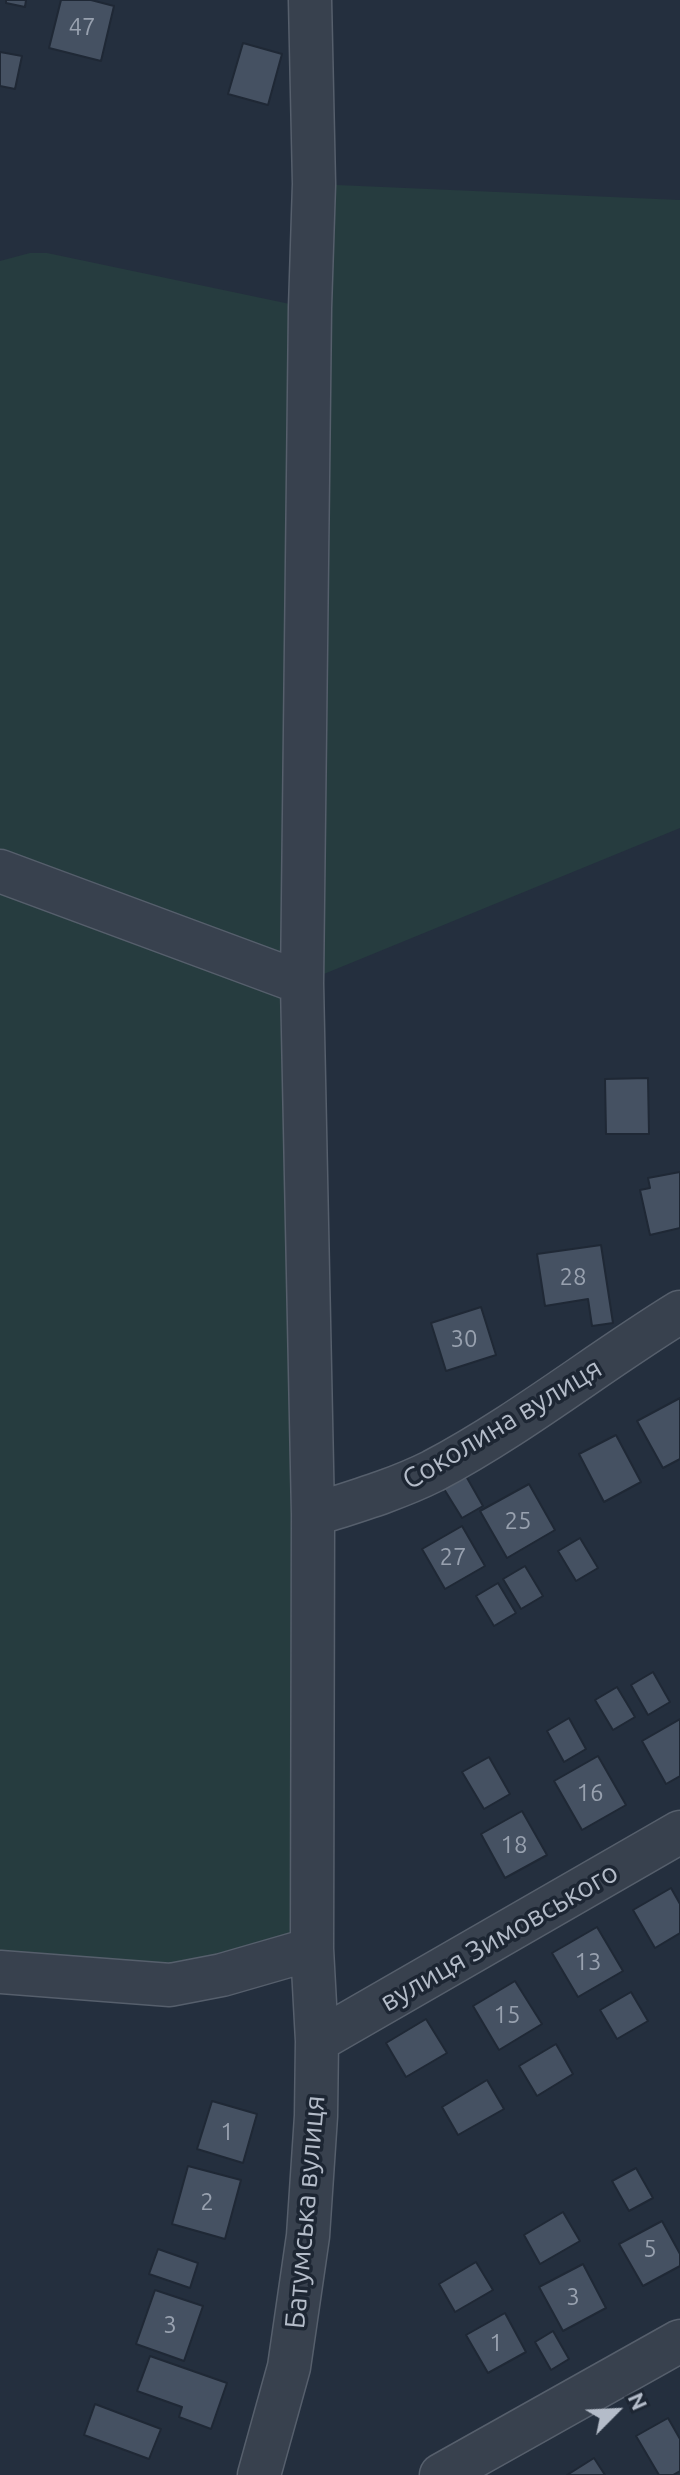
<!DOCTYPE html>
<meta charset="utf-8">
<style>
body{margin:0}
#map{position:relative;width:680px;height:2475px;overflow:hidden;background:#242f3e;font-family:Ubuntu,sans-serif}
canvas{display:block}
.north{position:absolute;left:576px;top:2371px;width:80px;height:80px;-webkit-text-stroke:6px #1d2633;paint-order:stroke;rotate:66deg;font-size:22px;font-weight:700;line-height:32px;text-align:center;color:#b4bcc9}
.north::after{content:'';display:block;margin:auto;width:28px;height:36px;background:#b4bcc9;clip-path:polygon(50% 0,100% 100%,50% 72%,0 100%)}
</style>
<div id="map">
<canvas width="680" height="2475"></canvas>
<div class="north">N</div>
</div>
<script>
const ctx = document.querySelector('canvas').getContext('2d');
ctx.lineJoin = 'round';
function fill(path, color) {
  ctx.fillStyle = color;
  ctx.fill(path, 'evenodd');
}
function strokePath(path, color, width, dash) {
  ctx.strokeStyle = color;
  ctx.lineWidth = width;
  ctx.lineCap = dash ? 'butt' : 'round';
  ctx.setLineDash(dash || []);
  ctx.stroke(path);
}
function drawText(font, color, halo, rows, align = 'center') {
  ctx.font = font + ' Ubuntu,sans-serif';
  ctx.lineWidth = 7;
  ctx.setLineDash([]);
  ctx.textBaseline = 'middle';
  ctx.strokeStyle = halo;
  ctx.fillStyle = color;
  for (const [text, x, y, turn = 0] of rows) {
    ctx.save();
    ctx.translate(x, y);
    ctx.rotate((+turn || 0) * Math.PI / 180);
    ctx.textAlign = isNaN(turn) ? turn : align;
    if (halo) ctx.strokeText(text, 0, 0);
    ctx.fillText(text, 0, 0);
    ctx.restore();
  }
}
const green = new Path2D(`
 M314,184l366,16v628l-378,155 10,966 -90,25 -222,-2v-1711l30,-8h17l262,55z`);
const building = new Path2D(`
 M6,0h20l-1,7 -19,-4z
 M61,0h30l23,6 -13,55 -52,-13z
 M243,43l39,11 -14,51 -40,-11z
 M0,52l22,4 -7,33 -15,-3z
 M648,1078l1,56h-43l-1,-55z
 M680,1172v56l-30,7 -10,-45 10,-2 -2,-10z
 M601,1245l12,78 -21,3 -4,-27 -43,7 -8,-52z
 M481,1307l15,48 -50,16 -15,-48z
 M680,1398v61l-17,9 -26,-47z
 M616,1435l25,47 -37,20 -25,-48z
 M466,1476l17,30 -21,12 -18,-29z
 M529,1484l26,46 -48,28 -27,-47z
 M462,1526l23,40 -40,23 -23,-40z
 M580,1538l18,30 -22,13 -18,-30z
 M525,1566l18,30 -22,13 -18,-30z
 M498,1583l18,30 -22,13 -18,-30z
 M653,1672l17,30 -22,13 -17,-30z
 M617,1687l18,30 -22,13 -18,-30z
 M569,1718l17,31 -22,13 -17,-31z
 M680,1719v57l-14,8 -24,-43z
 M598,1756l28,49 -44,25 -28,-49z
 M489,1757l21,37 -26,15 -22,-37z
 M522,1811l25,44 -42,23 -24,-44z
 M671,1888l9,16v29l-25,15 -22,-38z
 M597,1927l26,44 -45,26 -26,-44z
 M515,1981l27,43 -43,26 -26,-44z
 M631,1992l17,29 -31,18 -17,-29z
 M426,2019l21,34 -41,24 -20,-34z
 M556,2044l17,30 -36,22 -18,-30z
 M487,2080l17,29 -46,26 -16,-28z
 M212,2101l45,13 -14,49 -46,-14z
 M188,2166l53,14 -16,59 -53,-15z
 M636,2168l17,30 -24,13 -17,-30z
 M563,2212l17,29 -40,23 -16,-29z
 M662,2221l18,33v12l-37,20 -24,-42z
 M158,2249l40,14 -8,25 -41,-14z
 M476,2262l17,28 -38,22 -16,-28z
 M583,2264l23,44 -43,23 -24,-44z
 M155,2290l48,16 -19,55 -48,-17z
 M505,2313l21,39 -38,21 -22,-38z
 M553,2331l16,28 -18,11 -16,-28z
 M150,2356l77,27 -16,46 -32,-12 3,-10 -45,-16z
 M95,2404l66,25 -12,30 -65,-24z
 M668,2418l12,21v32l-7,4h-14l-23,-39z
 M594,2458l11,17h-38z`);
const street = new Path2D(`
 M0,871l302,112
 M313,1515c40,-13 82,-25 120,-44 87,-46 164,-108 247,-159
 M0,1972l170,13 52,-10 90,-26
 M317,2041l363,-209
 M259,2475l30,-108 19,-131 8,-120 1,-75 -5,-92 1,-434 -11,-532 8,-675 4,-124 -4,-184
 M441,2475l239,-134`);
const numberNames = [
 ["47",82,27],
 ["28",573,1277],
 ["30",464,1339],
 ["25",518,1521],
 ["27",453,1557],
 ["16",590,1793],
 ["18",514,1845],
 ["13",588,1962],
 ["15",507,2015],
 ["1",227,2132],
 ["2",207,2202],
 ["5",650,2249],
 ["3",573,2297],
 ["3",170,2325],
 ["1",496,2343]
];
const streetNames = [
 ["Соколина вулиця",502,1424,-31],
 ["вулиця Зимовського",499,1937,-30],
 ["Батумська вулиця",305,2212,-85]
];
fill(green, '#263c3f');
fill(building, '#455162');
strokePath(building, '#1f2835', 2);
strokePath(street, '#565f6c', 45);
strokePath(street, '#38414e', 42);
drawText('24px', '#98a1af', null, numberNames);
drawText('28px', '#b4bcc9', '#1d2633', streetNames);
</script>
